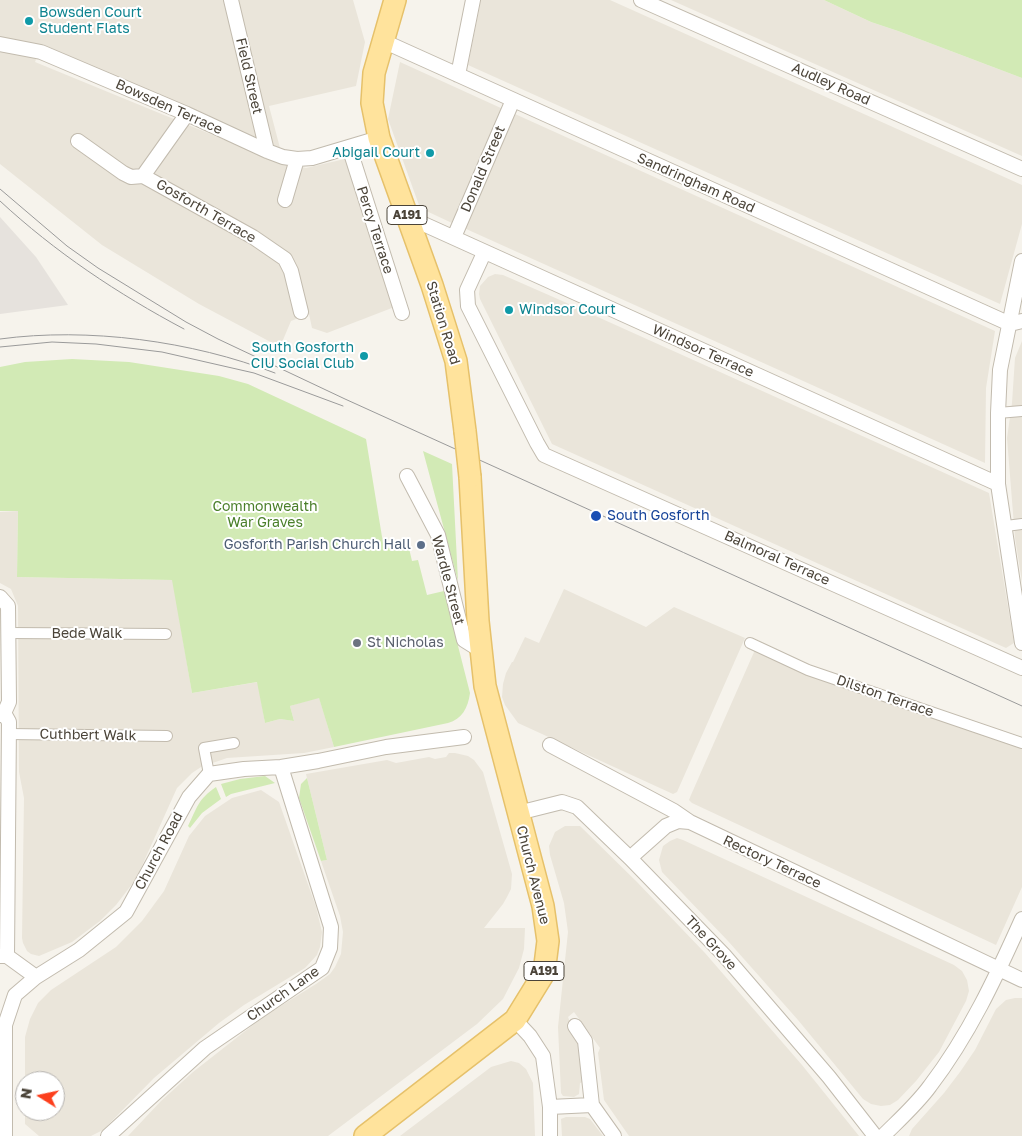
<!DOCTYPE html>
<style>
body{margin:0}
#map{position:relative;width:1022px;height:1136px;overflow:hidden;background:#f6f3ec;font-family:"Golos Text",sans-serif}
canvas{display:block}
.north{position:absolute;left:15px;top:1071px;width:50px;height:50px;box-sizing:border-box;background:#fff;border:1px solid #b7b4b0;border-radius:50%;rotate:280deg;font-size:14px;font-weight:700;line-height:20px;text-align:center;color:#4b4439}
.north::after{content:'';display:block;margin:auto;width:18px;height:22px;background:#fc3f1d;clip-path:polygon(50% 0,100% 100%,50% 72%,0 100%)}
</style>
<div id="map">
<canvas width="1022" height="1136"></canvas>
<div class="north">N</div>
</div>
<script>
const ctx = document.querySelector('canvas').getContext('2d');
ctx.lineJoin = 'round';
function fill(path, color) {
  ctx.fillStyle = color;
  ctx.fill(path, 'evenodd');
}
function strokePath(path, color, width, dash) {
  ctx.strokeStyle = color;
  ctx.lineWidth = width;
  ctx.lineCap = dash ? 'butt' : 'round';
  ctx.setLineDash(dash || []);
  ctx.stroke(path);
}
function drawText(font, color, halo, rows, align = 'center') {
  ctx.font = font + ' "Golos Text",sans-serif';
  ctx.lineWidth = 4;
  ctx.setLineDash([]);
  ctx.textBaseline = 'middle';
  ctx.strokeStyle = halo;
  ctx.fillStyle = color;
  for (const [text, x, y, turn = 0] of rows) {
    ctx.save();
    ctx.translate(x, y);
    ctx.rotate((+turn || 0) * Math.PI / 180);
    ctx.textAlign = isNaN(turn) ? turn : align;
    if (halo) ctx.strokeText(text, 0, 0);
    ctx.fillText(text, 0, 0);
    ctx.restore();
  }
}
const residential = new Path2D(`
 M0,0h353l12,42 -9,44 -87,20 11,42 -238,-104 -7,18 241,99 30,7 43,-10 48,148 -70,27 -15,-5 -3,-14 -18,7 -11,26 -81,-43 -97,-59 -102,-81z
 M481,0h129l412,185v39l-22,80 -532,-239z
 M671,0h153l47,22 27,9 124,47v78z
 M400,62l103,47 -51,114 -32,-15 -32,-89z
 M515,114l480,217 -9,57 -1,75 -521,-235z
 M495,274l8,1 57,25 429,193 25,150 -8,5 -454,-204 -72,-145 -1,-5 1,-8 8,-9z
 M1022,341v241l-7,-44 -8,-100 5,-35 3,-45z
 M18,511l-1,66 156,3 19,113 66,-11 7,41 15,-4 14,2 -4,-15 29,-9 15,50 -30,6 -77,5 -26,9 -9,6 -15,15 -41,91 -20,26 -16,16 -28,21 -33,14 -8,-2 -4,-3 -4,-8 -1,-5 2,-140 -5,-26 -1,-166 -7,-17 -11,-6v-71z
 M564,589l82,38 28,-20 71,31 -68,154 -4,2 -155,-71 -13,-18 -3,-8 1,-13 3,-11 6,-11h1l12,-25 14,6z
 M758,643l57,27 207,70v147l-26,58 -304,-142 -3,-3 2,-5z
 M449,753h6l13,3 6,4 9,12 29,102 -1,15 -4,8 -4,7 -19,24h41l-1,21 -5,19 -16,31 -26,25 -149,112h-200l33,-35 32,-29 70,-55 53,-33 14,-10 5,-7 6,-13 2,-22 -3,-16 -19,-55 6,-1 -21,-86 81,-14 9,3 33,-6 6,2 11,-2z
 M261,790l18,12 37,105 6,25 -2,15 -3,8 -12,13 -61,37 -25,18 -65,55 -51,52 -12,6h-52l-14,-12v-87l5,-18 8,-16 13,-13 65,-43 26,-26 22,-30 25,-55 16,-20 27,-18zM25,1081h30v30h-30z
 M565,826h15l57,56 68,71 97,112 57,71h-230l-25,-36 -6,-47 2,-5 -26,-36 -6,5 13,34 3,31 -4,1 -1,11 -5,3 -11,-1 -2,-3 -3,-66 10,-95 -4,-29 -14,-48 -1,-9 6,-14z
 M677,838l6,2 271,125 8,6 5,9 2,11 -3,10 -27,51 -23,29 -18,19 -8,5 -9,1 -10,-2 -8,-5 -65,-79 -70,-79 -66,-69 -3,-12 4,-14 7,-5z
 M1015,998h7v138h-113l3,-7 32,-36 16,-21 15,-22 21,-41 10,-9z
 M511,1061l8,2 7,6 7,14 2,53h-135l91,-69z
 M566,1117h19l5,2 13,17h-41l-1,-17z`);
const industrial = new Path2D(`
 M0,217l36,40 32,48 -68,9z`);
const green = new Path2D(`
 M824,0h198v78l-124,-47 -27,-9z
 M72,359l57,3 90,14 29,8 118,55 18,110 24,-5 4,17 6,-1 9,35 17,-4 26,102c-2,15 -8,26 -22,30l-114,24 -15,-49 -29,8 4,15 -14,-2 -15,4 -8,-41 -65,11 -20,-113 -155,-3 1,-66h-18v-144l25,-5z
 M423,451l29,13 6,117z
 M265,776l10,7 -44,11 -5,3 -5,-13 19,-5z
 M307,778l20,82 -6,1 -22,-63 2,-14z
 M216,787l5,12 -19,14 -12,15 -2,-2c9,-18 10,-27 28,-39z`);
const pedestrian = new Path2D(`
 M998,413l24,-2
 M1006,526l16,-2
 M9,633l157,1
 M750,643l58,27 214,73
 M9,734l158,2
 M209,774l-5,-26 30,-5`);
const minor = new Path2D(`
 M231,0l36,151
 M641,0l381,169
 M383,41l627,283 12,-3
 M0,44l41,8 146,62 80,37 16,6 14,2 15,-1 67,-20
 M458,75l15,-75
 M78,141l45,32 8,4 12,-1 110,61 32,22 6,12 10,41
 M349,147l53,166
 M143,176l44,-62
 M285,200l12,-41
 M408,217l590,267
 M454,237l59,-137
 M484,253l-17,37 1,16 69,137 7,12 478,213
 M1022,261l-22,109 -2,43v71l24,159
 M407,476l31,59 26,105 16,10
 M0,597l8,9 1,96 -5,11 -4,2
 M4,713l5,9 -2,234
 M550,745l124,66 16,11 332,158
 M518,813l44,-11 15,5 53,51 94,97 105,122 46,59
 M630,858l36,-32 12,-5 12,1
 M0,956h7l29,21
 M515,1020l15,16 13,20 7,51v29
 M575,1026l10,15 7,64 22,31
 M550,1107l42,-2
 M5,1136v-111l10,-30 21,-18 43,-27 47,-38 63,-115 20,-23 35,-5 37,-2 37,-6 68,-14 78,-10
 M108,1136l97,-88 117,-80 8,-20 1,-21 -50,-160
 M883,1136c16,-16 34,-32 47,-50 39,-51 66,-109 92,-167`);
const primary = new Path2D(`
 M395,0l-21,73 -2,30 7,35 53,147 24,76 9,70
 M365,1136l150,-116 29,-47 4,-32 -5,-35 -58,-220 -7,-65 -8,-144`);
const tram = new Path2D(`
 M0,189l67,57 31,22 88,54 32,17 127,60 677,307
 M0,201c55,51 118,93 184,128
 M0,339c88,-12 192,2 275,34
 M0,347l52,-5 44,2 66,8 92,21 89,33`);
const primaryBridge = new Path2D(`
 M465,431l5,46`);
const markers = [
 [29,21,5,"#0f9aa8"],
 [430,153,5,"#0f9aa8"],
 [509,310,5,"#0f9aa8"],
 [364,356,5,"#0f9aa8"],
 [596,516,6,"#1a4fb4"],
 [421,545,5,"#5c6f8a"],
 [357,643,5,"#6b7280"]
];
const shields = [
 [407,215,40],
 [544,971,40]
];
const shieldNames = [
 ["A191",407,215],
 ["A191",544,971]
];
const cultureNames = [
 ["Bowsden Court",39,13],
 ["Student Flats",39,29],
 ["Abigail Court",420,153,"right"],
 ["Windsor Court",519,310],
 ["South Gosforth",354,348,"right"],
 ["CIU Social Club",354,364,"right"]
];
const streetNames = [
 ["Field Street",249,76,77],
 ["Audley Road",831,84,24],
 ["Bowsden Terrace",169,107,24],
 ["Donald Street",483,169,-67],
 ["Sandringham Road",696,183,24],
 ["Gosforth Terrace",206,211,30],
 ["Percy Terrace",375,230,72],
 ["Station Road",443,323,73],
 ["Windsor Terrace",703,351,24],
 ["Balmoral Terrace",777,558,24],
 ["Wardle Street",448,580,75],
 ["Bede Walk",87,634],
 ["Dilston Terrace",885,696,19],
 ["Cuthbert Walk",88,735,1],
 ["Church Road",159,851,-62],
 ["Rectory Terrace",772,862,25],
 ["Church Avenue",533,875,76],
 ["The Grove",711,943,47],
 ["Church Lane",283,994,-35]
];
const parkNames = [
 ["Commonwealth",265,507],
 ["War Graves",265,523]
];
const transitNames = [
 ["South Gosforth",607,516]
];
const serviceNames = [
 ["Gosforth Parish Church Hall",411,545]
];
const worshipNames = [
 ["St Nicholas",367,643]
];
fill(residential, '#eae5da');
fill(industrial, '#e6e2dd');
fill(green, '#d2eab5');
strokePath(pedestrian, '#c2bbae', 12);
strokePath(minor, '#c2bbae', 16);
strokePath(primary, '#e6c16a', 24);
strokePath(pedestrian, '#fff', 10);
strokePath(minor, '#fff', 14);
strokePath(primary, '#ffe39c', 21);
strokePath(tram, '#9a9a9a', 1);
strokePath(primaryBridge, '#e6c16a', 24, []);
strokePath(primaryBridge, '#ffe39c', 21);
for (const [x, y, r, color] of markers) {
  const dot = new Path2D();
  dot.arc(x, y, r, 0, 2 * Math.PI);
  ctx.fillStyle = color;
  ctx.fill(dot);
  strokePath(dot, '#fff', 2);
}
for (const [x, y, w] of shields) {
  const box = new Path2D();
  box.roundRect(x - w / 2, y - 9.5, w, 19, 4);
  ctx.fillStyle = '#fff';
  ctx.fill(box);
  strokePath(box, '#4b4439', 1);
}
drawText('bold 12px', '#4b4439', null, shieldNames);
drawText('14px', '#0d838f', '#fff', cultureNames, 'left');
drawText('14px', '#4b4439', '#fff', streetNames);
drawText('14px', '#4a7f2a', '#fff', parkNames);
drawText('14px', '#164399', '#fff', transitNames, 'left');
drawText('14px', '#4e5e75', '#fff', serviceNames, 'right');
drawText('14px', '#5b616d', '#fff', worshipNames, 'left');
</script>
